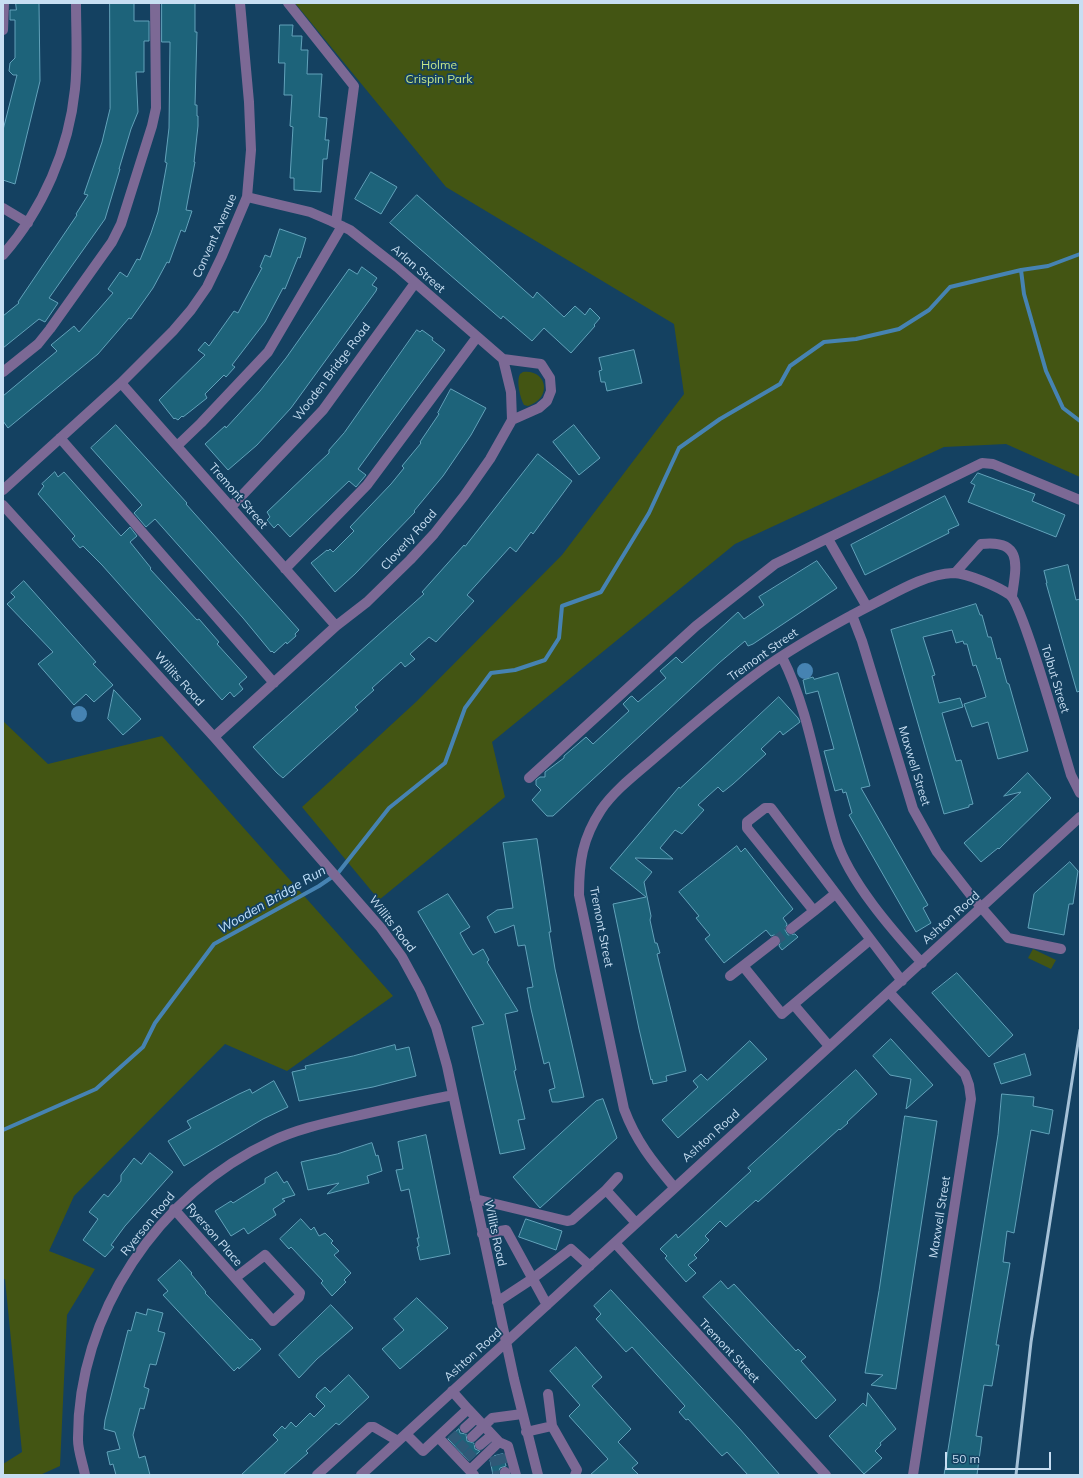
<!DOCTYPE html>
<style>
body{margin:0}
#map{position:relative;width:1083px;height:1478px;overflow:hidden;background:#144161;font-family:Mulish,sans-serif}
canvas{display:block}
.frame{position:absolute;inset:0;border:4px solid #c7def2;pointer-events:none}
.scale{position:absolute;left:945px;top:1452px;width:106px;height:18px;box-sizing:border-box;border:2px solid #c7def2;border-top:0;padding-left:5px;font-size:12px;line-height:14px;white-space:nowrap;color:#c7def2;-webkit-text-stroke:3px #144161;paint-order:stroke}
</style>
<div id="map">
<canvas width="1083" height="1478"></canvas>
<div class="frame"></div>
<div class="scale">50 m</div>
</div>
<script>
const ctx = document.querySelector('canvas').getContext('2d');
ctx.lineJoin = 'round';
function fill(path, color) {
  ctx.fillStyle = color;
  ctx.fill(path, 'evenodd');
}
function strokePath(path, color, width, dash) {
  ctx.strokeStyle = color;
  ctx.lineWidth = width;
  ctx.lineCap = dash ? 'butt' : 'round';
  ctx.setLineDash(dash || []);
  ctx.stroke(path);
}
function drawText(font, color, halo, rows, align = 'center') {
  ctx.font = font + ' Mulish,sans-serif';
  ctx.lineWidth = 3.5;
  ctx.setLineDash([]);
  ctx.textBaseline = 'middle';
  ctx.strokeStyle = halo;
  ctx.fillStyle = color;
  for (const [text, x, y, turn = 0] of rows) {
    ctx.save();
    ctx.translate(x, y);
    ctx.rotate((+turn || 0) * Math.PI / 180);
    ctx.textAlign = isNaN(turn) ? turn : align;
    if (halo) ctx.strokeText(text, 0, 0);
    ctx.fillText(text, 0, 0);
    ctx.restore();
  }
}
const green = new Path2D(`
 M295,3h785v474l-74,-33 -62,3 -209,97 -243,198 13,55 -126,103 -77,-93 115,-106 145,-146 122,-161 -10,-70 -228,-137z
 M523,372c24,-3 30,26 5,34l-4,-1c-4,-7 -8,-24 -4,-31z
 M3,721l45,43 114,-28 231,260 -106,75 -62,-27 -151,152 -25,55 46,18 -28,46 -7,151 -20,9h-37v-11l19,-12 -17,-173h-2z
 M1033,949l23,11 -5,9 -23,-11z`);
const water = new Path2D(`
 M797 671a8 8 0 1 1 16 0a8 8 0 1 1-16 0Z
 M71 714a8 8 0 1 1 16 0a8 8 0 1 1-16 0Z`);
const stream = new Path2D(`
 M1021,270l3,24 22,77 17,37 17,13
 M3,1130l93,-41 47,-42 12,-24 59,-79 105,-58 19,-13 51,-65 56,-45 20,-55 26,-35 24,-3 30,-10 14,-22 3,-32 39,-14 48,-79 30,-65 41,-29 60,-35 10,-18 34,-24 32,-3 43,-10 30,-19 21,-23 71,-17 27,-4 32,-12`);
const building = new Path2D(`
 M16,3h23l1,78 -25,103 -12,-4v-50l14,-55h-4l-4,-4 1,-8 5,-5v-38h-5v-10h6z
 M110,3h24v18h15v20h-5v31h-8l2,40 -7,17 -12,40h1l-15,50 -56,79 9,5 -13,19 -6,-3 -36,29v-32l16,-13 -1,-1 59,-87 -1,-1 12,-19 -4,-1 18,-52 8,-33z
 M162,3h33v29h2l-2,73h2v11h1v10l-4,36h1l-9,48 6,1 -7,21 -4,-2 -12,33 -2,-1 -14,26 -22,31 -2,-1 -31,36 -90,74 -5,-7v-25l54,-45 -6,-6 23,-19 5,6 34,-39 -5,-4 12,-17 7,5 10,-18 3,1 11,-27 7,-21 9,-49 -2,-1 4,-34 1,-86h-8z
 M280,25h13l-1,11h10l-1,14h7l-1,24h15l-3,43 8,1 -2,22h4l-2,19h-4l-2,33 -27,-2v-12h-4l3,-51 -3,-1 2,-31h-8l1,-32h-6z
 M371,172l26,15 -16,27 -26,-15z
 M417,195l116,103 4,-6 27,25 11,-11 10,9 5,-7 10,10 -6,7 1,1 -24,27 -27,-25 -12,13 -29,-25 -2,3 -111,-96z
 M280,229l26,9 -6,20 -2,-1 -13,32 -2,-1 -18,34 -33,43 3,2 -9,10 -2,-2 -19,19 2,4 -24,19 -1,-1 -4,4 -3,-2 -1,1 -15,-19 46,-45 -7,-5 7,-8 4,4 25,-35 4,2 24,-45 -2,-1 5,-12 5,2z
 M362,267l15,11 -5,7 5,3 -1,3 -85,117 -34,37 -29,25 -23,-26 20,-18 1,2 34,-37 26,-33 63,-89 8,5z
 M417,330l3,2 2,-2 11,8 -1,2 13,10 -87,119 8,6 -10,12 -7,-6 -59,56 -12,-13 -4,4 -7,-8 3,-3 -3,-5 62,-59v-3l15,-17z
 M634,350l8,33 -35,8 -2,-9h-4l-2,-11 3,-1 -3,-12z
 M451,389l35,19 -15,27 -28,41 -29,35 1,1 -60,62 -20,18 -24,-29 16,-13 1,1 2,-2 3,3 21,-21 -4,-4 41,-43 13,-16 -2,-2 19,-23 -1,-1 19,-28 -1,-1z
 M116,425l71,78 -1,1 8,9 105,117 -4,4 1,2 -9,8 -1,-2 -12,11 -2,-2 -1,1 -28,-34 -88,-99 -9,8 -12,-14 8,-8 -51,-57z
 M574,425l26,33 -21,17 -26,-33z
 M538,454l34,27 -39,53 -2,-2 -15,20 -6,-5 -43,48 7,6 -38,41 -7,-5 -19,17 5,5 -10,8 -4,-5 -29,26 2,2 -19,17 3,3 -75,68 -6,-5 -24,-26 171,-153 -2,-2 42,-47 1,1z
 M55,472l3,5 6,-5 57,64 9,-9 7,9 -7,6 21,26 -1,1 47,51 2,-1 20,23 -2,2 30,33 -8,7 4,5 -9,8 -4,-5 -8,8 -120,-135 -19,-19 -3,2 -8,-9 3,-3 -37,-42 6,-8 -2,-2z
 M978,473l57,21 -3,7 33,14 -9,22 -88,-35 7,-17 -4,-2z
 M945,496l14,29 -11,5 1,3 -84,42 -14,-30z
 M817,561l20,27 -84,56 -5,2 -3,-5 -26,22 -166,153h-6l-15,-16 9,-10 -5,-5v-5l4,-3h5v-5l19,-14v-2l22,-19 7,7 36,-33 -6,-7 7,-7 2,-1 6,6 28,-24 -6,-7 16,-14 6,6 56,-51 6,7 20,-14 -5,-8z
 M1068,565l8,35 4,-1v92l-3,1 -31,-109h1l-3,-12z
 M24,581l72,81 -3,2 20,21 -19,17 -8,-8 -12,11 -36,-41 15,-12 -46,-48 8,-7 -4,-4z
 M976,604l4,11h2l6,22h3l6,22 3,-1 7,25 2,1 19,67 -30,8 -10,-37 -16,5 -8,-23 22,-7 -6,-20 -4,-12 -3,1 -6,-22h-3l-1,-3 -7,2 -4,-13 -29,7 12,38 -3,1 7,27 21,-5 3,9 -21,6 14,48 5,-1 12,44 -4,1v2l-25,7 -53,-184z
 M838,673l32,113 -9,2 67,117 -5,3 8,15 -15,9 -67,-117 3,-2 -6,-21 -3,1 -1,-4 -7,2 -11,-40 10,-2 -16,-58 -12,3 -3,-14 10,-3 1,2z
 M114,690l27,29 -18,16 -15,-16z
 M779,697l19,21 2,4 -17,13 -3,-4 -19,18 5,5 -33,30 -10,8 -5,-5 -20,18 6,5 -22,24 -7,-4 -15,18 13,11 -38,-1 17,14 -8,10 7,34 -1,4 5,23h2l3,10 -3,1 29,117 -20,5 1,5 -14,3 -1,-5 -1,1 -12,-51 -26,-125 33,-7 -36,-29 69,-81 1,1z
 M1028,773l23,25 -52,51 -1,-1 -17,14 -17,-19 57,-51 -17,4z
 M537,839l14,93h-2l6,37 29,128 -26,5h-6l-3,-12 6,-2 -6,-26 -5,2 -13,-55 -4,-21 6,-1 -8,-42 -7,1 -4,-21 -19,8 -8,-16 10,-7 16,-2 -10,-65z
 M737,846l4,6 4,-4 48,61 -10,9 4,6 -2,6 3,5 7,-1 3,3 -16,13 -3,-4 2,-6 -1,-3 -6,-2 -3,1 -5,-6 -42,33 -19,-24 5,-4 -14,-17 3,-2 -20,-24z
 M1070,862l8,9 -5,33h-4l-5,31 -36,-7 6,-34z
 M448,894l22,33 -10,6 6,11 7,11 10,-6 6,11 -2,2 31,49 -13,3 11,56 -2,1 11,48 -7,1 7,29 -25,5 -28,-127 12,-3 -66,-112z
 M957,973l56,62 -24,22 -57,-64z
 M891,1039l42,46 -27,24 5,-30 -21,-4 -17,-19z
 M750,1041l17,18 -89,79 -16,-18 36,-33 -5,-6 8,-7 6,6z
 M395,1045l1,5 13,-3 7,29 -43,11 -74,14 -7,-29 14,-3 -1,-3 48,-10z
 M1025,1054l6,21 -30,9 -7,-20z
 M856,1070l21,24 -30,28 1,1 -8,7 -1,-1 -81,73 -2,-2 -30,27 -6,-6 -15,15 4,4 -15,15 3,3 -9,7 8,8 -10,9 -21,-24 2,-2 -7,-7 16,-15 2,4 73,-67 -3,-3z
 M274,1081l14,26 -25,12 -79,47 -16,-25 23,-13 -4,-7 52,-27 11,-5 2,4z
 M1002,1094l32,3 -1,9 20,4 -4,24 -18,-4 -17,103 -7,-2 -4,31 7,1 -14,82h3l-7,41 -8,-1 -8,51 6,1 -5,38h-33l54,-340z
 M603,1099l14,39 -77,70 -27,-31 83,-76z
 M905,1116l32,5 -41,268 -25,-4 12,-10 -18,-2 14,-82z
 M426,1135l24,119 -30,6 -3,-13 2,-1 -2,-8h2l-10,-49 -8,2 -5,-21 7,-1 -5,-27z
 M372,1143l4,13 2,-1 4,16 -15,5 2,7 -42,11 12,-11 -31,7 -7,-28 36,-8z
 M150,1153l23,19 -48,54 -14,19 3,2 -9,10 -22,-17 15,-21 -9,-7 15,-18 4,3 13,-16v-6l13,-17 7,6z
 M277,1172l7,11 3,-2 8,14 -13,4 3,2 -12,8 3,6 -28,19 -4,-6 -13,8 -16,-25 16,-10 2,2 32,-20v-4z
 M301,1219l10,11 3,-3 5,9 6,-3 8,8 -2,2 8,8 -5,4 17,18 -7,7 2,2 -14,14 -11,-13 2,-2 -32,-34 -2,2 -9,-10z
 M526,1219l36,12 -6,19 -37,-13z
 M180,1260l12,13 -1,1 15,18 -1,1 45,47 2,-1 9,10 -22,20 -1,-2 -4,4 -71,-76 5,-4 -10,-11z
 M721,1281l7,8 6,-5 62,67 2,-2 8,8 -5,4 35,39 -20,19 -113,-122z
 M611,1290l128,138 41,47h-32l-21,-23 -5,4 -34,-37 -2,1 -7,-8 6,-6 -28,-31 -25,-28 -6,5 -30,-33 5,-5 -7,-8z
 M417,1298l31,30 -48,41 -18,-20 22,-19 -10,-11z
 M331,1305l22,23 -36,31 -18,19 -20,-23z
 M148,1309l15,4 -5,18 7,2 -9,32 -6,-1 -6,23 5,2 -5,20 -4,-1 -7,27 6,23 6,-2 5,19h-34l-3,-11 -3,1 -3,-13 13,-3 -5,-17 -11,-3 1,-9 23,-90 3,1 5,-19 10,3z
 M576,1347l26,30 -10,9 39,43 -13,13 20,21 -6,5 7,7h-49l18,-16 -39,-43 11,-11 -30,-34z
 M349,1375l20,22 -30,28 -3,-2 -30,28 2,2 -25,22h-42l37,-35 -5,-5 9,-9 3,3 6,-7 5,5 14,-14 4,4 11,-11 -9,-9 1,-3 8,-7 5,5z
 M868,1393l28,36 -16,14 1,2 -6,6 7,7 -18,16 -35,-38 34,-33 3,3z
 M459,1429l1,4 6,1 1,7 7,2 1,6 5,2 -11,10 -21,-22z
 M503,1454l3,12 -6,2 -2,6 -5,1 -3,-15 4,-4z`);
const minorTunnel = new Path2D(`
 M775,941l16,-12
 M451,1441l14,-13
 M459,1450l13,-13
 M501,1454l4,18
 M494,1456l4,18
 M466,1458l14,-13`);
const minor = new Path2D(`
 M288,3l66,83 -18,137
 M3,30l1,-27
 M247,197l63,15 21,9 19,9 47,37 106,92 8,33 1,28
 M3,208l25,15
 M3,255c40,-46 66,-106 72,-166 3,-28 1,-58 1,-86
 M3,372l35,-28 12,-15 62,-87 9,-18 31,-98 4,-18 -1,-105
 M121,383l215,243
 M60,438l214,245
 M177,446l24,-23 67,-71 74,-126
 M3,490l118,-107 52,-52 18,-21 16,-23 15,-31 25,-59 4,-47 -2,-48 -9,-99
 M3,505l211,232 167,191 21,29 18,33 16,37 11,39 67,313 24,96
 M231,507l92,-97 92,-127
 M828,539l39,68
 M285,569l82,-84 110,-148
 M955,573l26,-29c43,-5 35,23 31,52
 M852,615l10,26 51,168 24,43 36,46 35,40 53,11
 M782,657c28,55 36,123 54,182 13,42 56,91 86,124
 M214,737l122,-111 31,-24 43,-42 24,-26 30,-38 26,-37 22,-39 27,-12 8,-7 4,-10 -1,-13 -9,-14 -38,-5
 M529,778l167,-152 79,-62 207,-101 11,1 87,36
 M835,894l-21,17 -67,-83v-6l18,-14h6l131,173
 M791,929l23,-18
 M743,966l39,48 88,-74
 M730,976l45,-35
 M889,992l76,82 4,11 2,14 -58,376
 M794,1005l35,41
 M618,1177l-12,13 30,33
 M674,1187c-22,-26 -38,-46 -50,-78l-45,-214c0,-33 3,-56 22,-85 14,-21 39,-39 58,-56 35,-30 70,-61 108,-88 35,-24 73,-45 110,-64 23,-12 50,-28 76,-29 14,0 46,14 57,22 13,10 53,154 61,180l9,18
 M475,1199l92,22 5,-1 34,-30
 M174,1209l61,69
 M482,1234l24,-4 41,75
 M615,1243l211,232
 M265,1255l35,38 -1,4 -26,24 -38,-43z
 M497,1302l35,-23 39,-30 19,17
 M452,1391l16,18
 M548,1394l4,32
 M465,1428l11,-10
 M526,1432l26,-6 25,44 -2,5
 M406,1434l17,17 15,-14 36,38
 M438,1437l30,-28 31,33 9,4 8,29
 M472,1437l20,-19 30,-4
 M480,1445l12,-10
 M470,1470l29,-28
 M85,1475c-2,-11 -7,-24 -7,-35 -1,-126 81,-247 194,-299 23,-11 49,-17 75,-23 35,-8 70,-16 106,-23
 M317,1475l53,-48h4l24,14
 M361,1475c239,-220 480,-438 719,-658
 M505,1475v-3`);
const rail = new Path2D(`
 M1016,1475l15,-133 49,-312`);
const parkNames = [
 ["Holme",439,65],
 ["Crispin Park",439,79]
];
const streetNames = [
 ["Convent Avenue",215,236,-66],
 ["Arlan Street",418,269,41],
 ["Wooden Bridge Road",332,372,-53],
 ["Tremont Street",238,496,49],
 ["Cloverly Road",409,540,-48],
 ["Tremont Street",763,655,-35],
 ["Willits Road",179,679,48],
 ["Tolbut Street",1055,679,73],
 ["Maxwell Street",914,766,73],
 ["Ashton Road",951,918,-42],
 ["Willits Road",392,924,52],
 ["Tremont Street",601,927,79],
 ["Ashton Road",711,1136,-42],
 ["Maxwell Street",940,1217,-81],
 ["Ryerson Road",148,1224,-51],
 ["Willits Road",495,1233,78],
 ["Ryerson Place",214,1235,49],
 ["Tremont Street",729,1351,47],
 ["Ashton Road",473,1355,-42]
];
const waterNames = [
 ["Wooden Bridge Run",272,900,-30]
];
fill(green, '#435513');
fill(water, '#4683b2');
strokePath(stream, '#4683b2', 4);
fill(building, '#1d637a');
strokePath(building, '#62a2ba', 1);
strokePath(minorTunnel, '#2f5977', 10, [10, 5]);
strokePath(minor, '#7c6995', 10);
strokePath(rail, '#a5c1d7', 3);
drawText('12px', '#c6e687', '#144161', parkNames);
drawText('12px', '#c7def2', '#144161', streetNames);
drawText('italic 13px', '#c2e2fd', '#144161', waterNames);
</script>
